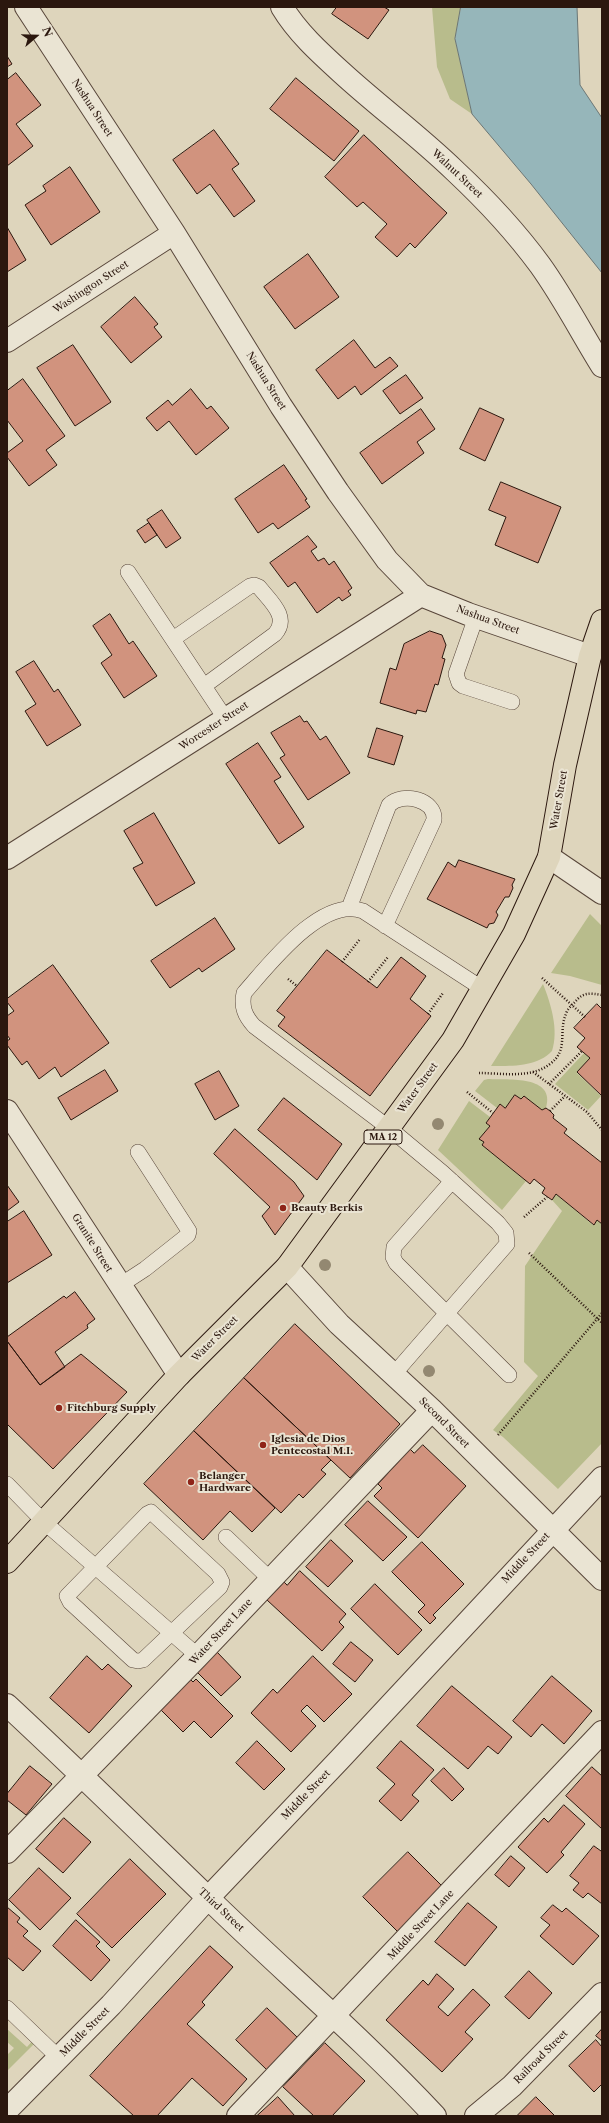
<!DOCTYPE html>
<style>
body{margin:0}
#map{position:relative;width:609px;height:2123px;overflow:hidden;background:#ded5bc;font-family:"Libre Caslon Text",serif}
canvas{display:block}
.frame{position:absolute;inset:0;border:8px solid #2b170e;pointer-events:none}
.north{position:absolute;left:16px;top:16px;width:40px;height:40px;-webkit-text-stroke:3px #eae4d3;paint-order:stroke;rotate:70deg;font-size:11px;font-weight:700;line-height:16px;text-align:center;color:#2b170e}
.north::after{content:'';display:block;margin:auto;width:14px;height:18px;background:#2b170e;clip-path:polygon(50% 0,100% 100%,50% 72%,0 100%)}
</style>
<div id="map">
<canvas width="609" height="2123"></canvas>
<div class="frame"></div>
<div class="north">N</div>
</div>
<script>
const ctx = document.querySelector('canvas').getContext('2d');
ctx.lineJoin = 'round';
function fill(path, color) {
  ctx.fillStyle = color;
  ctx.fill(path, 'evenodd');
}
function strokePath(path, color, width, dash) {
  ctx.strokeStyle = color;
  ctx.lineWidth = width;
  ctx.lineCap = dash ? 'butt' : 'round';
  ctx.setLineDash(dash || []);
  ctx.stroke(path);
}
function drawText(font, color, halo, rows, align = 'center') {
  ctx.font = font + ' "Libre Caslon Text",serif';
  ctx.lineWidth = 4;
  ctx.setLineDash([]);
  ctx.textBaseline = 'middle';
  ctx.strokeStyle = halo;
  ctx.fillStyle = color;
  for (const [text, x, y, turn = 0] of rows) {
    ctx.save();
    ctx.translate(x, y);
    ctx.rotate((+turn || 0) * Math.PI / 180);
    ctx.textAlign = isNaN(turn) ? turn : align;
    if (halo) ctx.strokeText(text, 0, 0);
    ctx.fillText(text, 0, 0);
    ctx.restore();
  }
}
const green = new Path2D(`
 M432,7h29l-6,32 17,75 -22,-15 -13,-32z
 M590,914l12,12v59l-32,-9 -19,-3z
 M543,984c8,20 16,46 9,67 -15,16 -40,15 -61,15z
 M584,1053l6,5 -13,15 24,23 -13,14 -33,-26z
 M488,1079c20,1 68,-4 58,29l-4,2 -18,-14 -3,3 -6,-4 -10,13 -5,-4 -3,4 -22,-17 9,-11z
 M469,1101l21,16 -4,6 4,3 -10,13 4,3 -2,3 44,36 -24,29 -64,-60z
 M556,1194l37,31 4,-5 5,4v219l-44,46 -55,-52 -10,-7 45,-54 -14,-14 1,-96 37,-55 -10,-11z
 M7,2029l20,18 8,-9 3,2 -31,31v-16l7,-7 -7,-6z`);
const water = new Path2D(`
 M461,7h116l3,78 22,33v155l-71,-89 -59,-70 -17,-75z`);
const building = new Path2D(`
 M337,7h47l5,3 -21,29 -36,-25z
 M7,56l5,8 -5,3z
 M16,73l25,32 -25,19 17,22 -26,20v-86z
 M296,78l63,53 -25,30 -64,-52z
 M214,130l25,34 -7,5 23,32 -21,16 -24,-33 -13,10 -24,-34z
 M364,135l83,78 -32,35 -5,-5 -13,14 -22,-20 12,-13 -24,-22 -6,5 -32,-30z
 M70,167l30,45 -49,33 -26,-40 21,-14 -3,-5z
 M7,227l19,33 -19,12z
 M308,254l31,43 -44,32 -31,-42z
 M135,297l23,27 -4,3 8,10 -31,26 -30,-36z
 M354,340l21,28 15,-11 8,9 -37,29 -6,-9 -17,13 -22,-29z
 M73,345l38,57 -36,24 -38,-58z
 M406,375l17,23 -23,16 -17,-23z
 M23,379l42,57 -19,14 11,15 -28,21 -22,-29v-4l16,-12 -16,-21v-29z
 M191,389l16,20 4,-3 18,22 -33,27 -27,-34 -12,10 -11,-13 22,-18 4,5z
 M480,408l24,11 -19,42 -25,-12z
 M421,409l14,20 -18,13 7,11 -42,31 -22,-31z
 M284,465l23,34 -2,1 5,7 -32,22 -5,-6 -15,10 -23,-34z
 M501,482l60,25 -23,56 -43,-18 11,-28 -17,-7z
 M162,510l19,28 -15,10 -19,-28z
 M149,523l8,12 -12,8 -8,-12z
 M308,536l9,11 -6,4 7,10 6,-3 5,7 5,-4 18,27 -4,3 3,4 -9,6 -3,-4 -22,16 -22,-31 -7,5 -18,-24z
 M110,614l19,30 4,-3 24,35 -33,22 -23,-35 11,-8 -19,-29z
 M430,631l12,4 4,10 -4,13 3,1 -7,26 -3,-1 -9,28 -9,-2 -1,4 -36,-11 10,-35 6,2 8,-26z
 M34,661l20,31 4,-3 23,36 -34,21 -22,-35 11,-7 -20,-32z
 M300,716l4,6 3,-1 13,19 6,-4 24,37 -42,27 -28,-42 5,-3 -14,-22z
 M377,728l26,8 -9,29 -26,-8z
 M258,743l23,34 -7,4 30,46 -25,17 -53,-80z
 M154,813l41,70 -39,23 -23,-38 10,-5 -19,-32z
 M459,860l56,19 -3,6 1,3 -4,9h-4l-9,15 2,3 -4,8 -5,1 -2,4 -60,-29 21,-37 7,5z
 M215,918l20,31 -33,23 -3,-4 -29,20 -19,-27z
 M327,950l50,38 24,-31 25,19 -16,23 21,17 -61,80 -92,-70 7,-9 -8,-6z
 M53,965l56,78 -48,34 -6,-10 -16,12 -12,-18 -5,4 -15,-20v-4l3,-2 -3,-4v-19l7,-5 -7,-9v-3z
 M597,1004l5,5v87l-25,-24 13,-14 -13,-11 8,-9 -11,-10z
 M105,1070l13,21 -47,29 -13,-22z
 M219,1071l20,35 -24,14 -20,-36z
 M515,1095l6,4 3,-3 18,14 4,-2 4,3 4,4 -1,3 14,11 -3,4 38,30v61l-5,-4 -3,5 -38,-31 -4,6 -10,-7 3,-5 -11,-9 -4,5 -48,-39 2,-3 -5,-3 11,-13 -4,-3 14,-19 5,4z
 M284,1098l58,46 -25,36 -59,-50z
 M235,1129l59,53 10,14 -29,39 -13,-19 8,-9 -56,-53z
 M7,1185l12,17 -12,9z
 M24,1211l28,44 -45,28v-61z
 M75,1292l20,27 -8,6 1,3 -33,24 10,15 -25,18 -33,-44v-4l57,-41 2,2z
 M295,1324l105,100 -50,54 -106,-100z
 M7,1341l33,44 41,-31 46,38 -74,77 -46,-45z
 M244,1378l87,82 -10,10 5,4 -23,24 -4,-4 -18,19 -87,-82z
 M194,1431l81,77 -23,24 -22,-21 -27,29 -59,-56z
 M423,1445l43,41 -48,52 -44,-42 8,-8 -4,-4 32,-35 4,4z
 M368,1501l39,36 -24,24 -38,-36z
 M331,1540l22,21 -25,26 -22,-20z
 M422,1542l42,42 -31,31 3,3 -6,6 -12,-12 7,-7 -33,-33z
 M300,1571l46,43 -7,8 5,5 -22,24 -55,-51 17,-18 3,3z
 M375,1584l47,46 -24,25 -47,-46z
 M351,1642l22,18 -18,22 -22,-18z
 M217,1652l24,25 -20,19 -24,-24z
 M87,1656l15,14 6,-6 24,22 -43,47 -39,-35z
 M313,1656l39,38 -28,28 -17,-17 -6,6 15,15 -25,26 -40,-39 22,-24 4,4z
 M186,1675l7,7 3,-3 37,37 -22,22 -17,-17 -11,11 -27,-27z
 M552,1676l40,35 -28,33 -22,-20 -11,13 -18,-16z
 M452,1686l60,51 -14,17 -10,-8 -20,23 -51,-43z
 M257,1741l28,28 -21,21 -28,-27z
 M401,1741l33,29 -22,25 7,6 -18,20 -22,-20 16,-17 -18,-16z
 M30,1766l22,18 -26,31 -19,-15v-6z
 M592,1767l10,9v53l-36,-33z
 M444,1768l20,21 -12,12 -21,-20z
 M564,1805l21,19 -24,28 3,3 -17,18 -29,-26 26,-29 4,4z
 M64,1818l27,24 -28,31 -27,-24z
 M594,1846l7,5 1,-1v54l-14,-11 -5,5 -10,-8 6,-7 -9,-7z
 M408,1852l34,34 -44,46 -35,-35z
 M511,1856l14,12 -16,19 -14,-12z
 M130,1859l36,35 -54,54 -35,-34z
 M39,1868l32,30 -31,32 -31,-30z
 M468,1903l29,24 -32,39 -30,-24z
 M553,1905l9,7 4,-4 33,28 -26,29 -33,-29 10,-11 -9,-7z
 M7,1907l13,11 -3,4 11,9 -5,5 18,15 -18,20 -16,-14z
 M76,1920l24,22 -4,4 14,14 -19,21 -38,-35z
 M210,1946l23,21 -31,35 3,3 -18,19 60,55 -24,27 -31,-28 -35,38h-23l-44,-40z
 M529,1971l23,22 -23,26 -24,-22z
 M437,1974l17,15 -16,18 10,9 25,-27 17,16 -25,27 8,7 -31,33 -56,-52 37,-40 5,5z
 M267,2008l31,30 -31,32 -31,-30z
 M602,2029v12l-6,-5z
 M596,2040l6,7v37l-8,8 -25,-26z
 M325,2043l40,38 -33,35h-18l-31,-29z
 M278,2097l17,19h-38z
 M536,2097l19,19h-38z`);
const path = new Path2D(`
 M342,962l18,-23
 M542,978l43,39
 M288,979l9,7
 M368,982l20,-25
 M428,1014l15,-21
 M533,1072l54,40 15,18
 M479,1073c22,0 52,6 71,-9 19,-14 8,-32 16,-50 1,-5 6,-9 9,-12 8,-10 15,-9 27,-7
 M549,1084l33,-33
 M467,1092l26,21
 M550,1111l15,-15
 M524,1217l23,-20
 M529,1253l73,70
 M498,1435l104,-122`);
const lane = new Path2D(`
 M128,572l97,146
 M476,617l-20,57 3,9 4,3 49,16
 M173,639l77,-53 4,-1 5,2c11,14 31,30 16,47l-71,52
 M349,908l40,-103c14,-14 47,-5 45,15l-49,106
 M452,1181l-58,66 -1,10 3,6 113,112
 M119,1286l26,-17 43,-34 1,-4 -51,-79
 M394,1374l113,-130 -1,-11 -8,-10 -55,-50 -54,-45 -135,-102c-9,-10 -13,-19 -10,-33 24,-27 78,-98 119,-82l120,78
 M7,1484l37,38 154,134
 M151,1512l67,62 4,8 -2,5 -77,73 -5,1 -5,-1 -63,-58 -3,-6 80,-82z
 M226,1537l44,42
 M7,2008l52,50`);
const street = new Path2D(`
 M26,7l148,226 107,173 57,86 49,68 34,35 47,19 122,42
 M282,7c15,25 37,45 59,65 37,34 78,64 114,99 31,29 60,60 85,94 23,32 41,67 62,101
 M7,341l167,-108
 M549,857l53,36
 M7,858l414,-263
 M7,1111l172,264
 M287,1267l52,57 93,86 170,169
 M7,1705c68,63 134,128 201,193 75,73 155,141 227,218
 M7,1852l191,-196 234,-246
 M7,2110l104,-105 97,-107 133,-140 261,-280
 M238,2116l364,-384
 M476,2116l36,-30 90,-92`);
const highway = new Path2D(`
 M7,1562l172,-187 108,-108 166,-227 61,-106 35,-77 16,-92 25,-109 12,-35`);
const trees = [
 [438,1124],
 [325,1265],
 [429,1371]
];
const markers = [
 [283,1208,4,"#8f2418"],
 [59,1408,4,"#8f2418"],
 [263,1445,4,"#8f2418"],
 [191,1482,4,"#8f2418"]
];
const shields = [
 [383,1137,38]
];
const shieldNames = [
 ["MA 12",383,1137]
];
const streetNames = [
 ["Nashua Street",92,108,57],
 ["Walnut Street",457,174,43],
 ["Washington Street",91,287,-33],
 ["Nashua Street",266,381,58],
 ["Nashua Street",488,620,20],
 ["Worcester Street",214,726,-33],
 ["Water Street",559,800,-80],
 ["Water Street",418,1088,-54],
 ["Granite Street",92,1243,58],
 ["Water Street",215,1339,-45],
 ["Second Street",444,1423,45],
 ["Middle Street",526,1558,-47],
 ["Water Street Lane",221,1632,-47],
 ["Middle Street",306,1795,-46],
 ["Third Street",221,1910,43],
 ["Middle Street Lane",421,1925,-47],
 ["Middle Street",85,2032,-45],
 ["Railroad Street",541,2057,-45]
];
const poiNames = [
 ["Beauty Berkis",291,1208],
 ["Fitchburg Supply",67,1408],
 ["Iglesia de Dios",271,1439],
 ["Pentecostal M.I.",271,1451],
 ["Belanger",199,1476],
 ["Hardware",199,1488]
];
fill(green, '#b8bc8c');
fill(water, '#96b6ba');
strokePath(water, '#6b7675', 1);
fill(building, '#d1937e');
strokePath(building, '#2b170e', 1);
strokePath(lane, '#58463a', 16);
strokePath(street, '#58463a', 24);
strokePath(highway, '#2b170e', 24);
strokePath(path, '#2b170e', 2.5, [1, 2]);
strokePath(lane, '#eae4d3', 15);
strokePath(street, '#eae4d3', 22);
strokePath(highway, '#ded5bc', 22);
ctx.fillStyle = '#938871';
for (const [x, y] of trees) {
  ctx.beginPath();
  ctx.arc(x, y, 6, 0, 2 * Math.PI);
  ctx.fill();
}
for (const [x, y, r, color] of markers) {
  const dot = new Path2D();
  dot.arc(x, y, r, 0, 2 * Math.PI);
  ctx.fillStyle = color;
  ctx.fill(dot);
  strokePath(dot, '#eae4d3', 1.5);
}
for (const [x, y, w] of shields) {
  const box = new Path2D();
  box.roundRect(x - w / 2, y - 7, w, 14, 3);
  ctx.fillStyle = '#eae4d3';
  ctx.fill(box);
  strokePath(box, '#2b170e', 1);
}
drawText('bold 9px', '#2b170e', null, shieldNames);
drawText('10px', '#2b170e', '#eae4d3', streetNames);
drawText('bold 10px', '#2b170e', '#eae4d3', poiNames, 'left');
</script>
